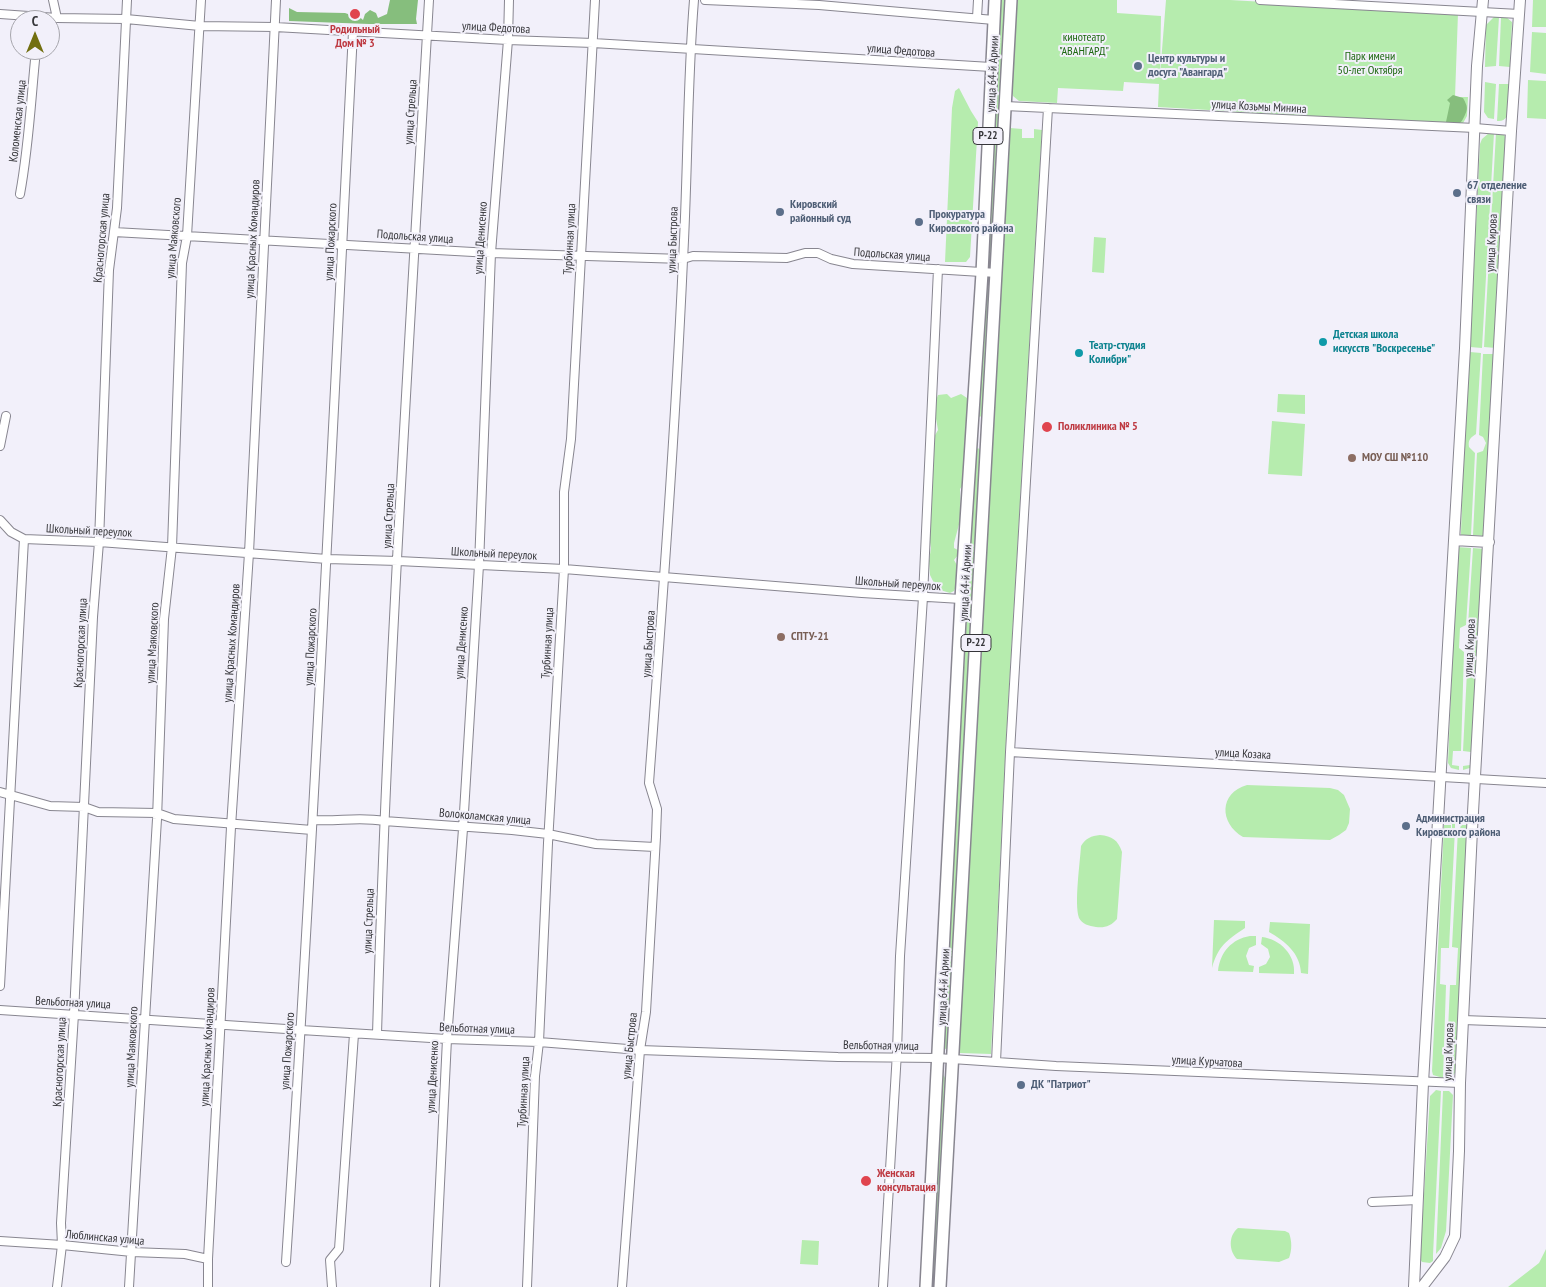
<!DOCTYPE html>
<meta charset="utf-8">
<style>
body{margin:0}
#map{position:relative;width:1546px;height:1287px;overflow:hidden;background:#f2f0fa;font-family:"PT Sans Narrow",sans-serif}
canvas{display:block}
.north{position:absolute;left:10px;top:10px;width:50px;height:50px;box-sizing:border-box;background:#f2f0fa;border:1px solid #a7a6ad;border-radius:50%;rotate:0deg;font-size:14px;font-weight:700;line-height:20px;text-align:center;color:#36363a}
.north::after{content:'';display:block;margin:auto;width:18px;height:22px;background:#726f10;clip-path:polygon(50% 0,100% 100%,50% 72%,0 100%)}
</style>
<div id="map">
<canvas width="1546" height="1287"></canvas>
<div class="north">С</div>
</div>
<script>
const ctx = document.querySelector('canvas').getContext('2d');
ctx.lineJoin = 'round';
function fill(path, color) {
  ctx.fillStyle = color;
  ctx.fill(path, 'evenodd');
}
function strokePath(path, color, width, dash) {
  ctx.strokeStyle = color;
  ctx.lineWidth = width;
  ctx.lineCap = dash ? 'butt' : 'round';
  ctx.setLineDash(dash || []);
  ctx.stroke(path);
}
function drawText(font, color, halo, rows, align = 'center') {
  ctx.font = font + ' "PT Sans Narrow",sans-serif';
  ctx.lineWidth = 4;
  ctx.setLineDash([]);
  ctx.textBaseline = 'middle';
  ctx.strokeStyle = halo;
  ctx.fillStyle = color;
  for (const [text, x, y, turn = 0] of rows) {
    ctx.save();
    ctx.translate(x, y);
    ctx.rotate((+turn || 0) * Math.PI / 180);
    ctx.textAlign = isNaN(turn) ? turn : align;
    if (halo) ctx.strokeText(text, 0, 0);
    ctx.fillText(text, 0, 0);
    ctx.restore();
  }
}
const green = new Path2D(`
 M1001,0h4l-14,261 -3,-1 -1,-4z
 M1017,0h100v13l44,3 -1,59 6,-75h64l228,13 -3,84h13l-1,19 -5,9 -304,-18 1,-23 -35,-2 -1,9 -65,-3 -1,15 -38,-2 -6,-5 -1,-3z
 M1533,0h13v27h-14z
 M1494,17h5l-3,49 -11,1 1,-42z
 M1501,17h5l6,5 -2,45 -11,-1z
 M1532,32l14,1v41l-16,-2z
 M1528,80l18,1v38l-19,-1z
 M1485,82l11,2 -2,35 -6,-1 -4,-6z
 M1499,84h11c0,11 4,39 -13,37z
 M959,88l12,23 7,11 -8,135 -4,5h-21l7,-154 3,-17z
 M1010,128l12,1v9h12v-9l8,1 -36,610 -15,314 -32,-1z
 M1489,133h5l-12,215 -12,-1 10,-203 2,-5z
 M1496,133l8,2 2,3 -10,210 -12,-1z
 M1094,237l12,1 -2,35 -12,-1z
 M987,287l3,1 -8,127 -2,2 -2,-1 7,-127z
 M1470,352l11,1 -5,81c-6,4 -8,6 -7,13l6,6 -4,82h-10v-2l3,-91z
 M1483,354h12l-10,181 -2,1 -10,-1 4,-82 6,-2 3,-8 -3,-6 -4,-2z
 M947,394l4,4 10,-4 6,4 1,26 -3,7 2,8 -5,47 -2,3 1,28 -7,26v5l4,2v5l-4,5 4,7 -1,7 2,4 -5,13 -4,2 -13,-4 -7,-14 -1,-14 2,-13 -2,-12 3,-48 -1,-6 3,-18 -1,-17 1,-10 4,-7 -3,-17v-10l3,-8z
 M1278,394l27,1v19l-28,-2z
 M1272,421l33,3 -3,52 -34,-2z
 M978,448l2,2 -32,597 -2,2 -3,-1 33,-598z
 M1457,547l14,1 -5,77 -6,3 -1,20 5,4 -3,99h-8l-1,14 7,1v4l-8,-2 -3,-5z
 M1473,548l12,1 -12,218 -10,3v-4l7,-1 1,-13 -8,-1 5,-100 6,-3 1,-20 -7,-3z
 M1247,785l83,3 8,2 6,5 6,14 -1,14 -3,7 -7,5 -9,5 -87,-3c-24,-14 -24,-44 4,-52z
 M1446,819h2v2h7v8l-6,119h-8l-1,36 6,1 -3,93 -10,-3 -1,-4 12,-246h7v3h1v-4l-7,-1z
 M1461,825h9l-14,247 -3,3 -7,2 4,-92h6l2,-37 -6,-1 6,-118h2z
 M1100,835c12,1 18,5 22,17l-5,67c-6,7 -12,9 -21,8 -7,-1 -14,-3 -17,-9 -5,-14 1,-55 2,-72 5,-8 10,-10 19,-11z
 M1214,920l31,1v7c-18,12 -27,18 -33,40z
 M1270,922l40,2 -2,50 -7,-1c-1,-20 -16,-32 -32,-41z
 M1250,936h6v9l-7,3 -3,8 3,9 5,1 -1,6 -35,-1c2,-19 14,-32 32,-35z
 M1262,937c18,2 34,18 32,37l-35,-1v-6l7,-3 4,-7 -2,-8 -7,-5z
 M943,1074l2,4 -10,209h-5l11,-212z
 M1436,1090l5,1 -8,164v6l-3,2 -8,-1 -2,-3 10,-163z
 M1443,1091h6l4,4 -7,136 -5,17 -5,6z
 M1238,1228l47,3 4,2c3,8 3,17 0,25l-10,4 -42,-3c-8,-8 -9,-23 1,-31z
 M802,1240l17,1 -1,24 -18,-1z
 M1546,1249v38h-38l31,-24z`);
const forest = new Path2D(`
 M390,0h28l-2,19 1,5h-48l-80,-3v-13l8,4 48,1 6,2 4,-2 8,7 2,-6 5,-4 6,3 2,5 9,-4z
 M1453,95l10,3c5,9 5,11 1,19 -4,9 -9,9 -18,5l4,-19 -3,-3z`);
const minor = new Path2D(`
 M53,0l4,18
 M705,0l114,5 175,15
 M1260,0l259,14
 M0,14l57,4 69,1 74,7 75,1 233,13 85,3 398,24
 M977,18l1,-18
 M1005,106l470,22 36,3
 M20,194c9,-48 11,-96 16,-144
 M114,232l377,21 192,6 10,-3 94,2 18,-5h13l13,6 22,5 144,9
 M0,446l6,-30
 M0,520l11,12 13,7 75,3 228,17 71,2 166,8 298,24 99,6
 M1010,752l536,31
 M0,792l50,14 34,1 14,5 59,1 17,6 138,11
 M313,820c25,2 45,-4 71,1l128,9 36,4 48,10 59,3
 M0,986l24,-447
 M0,1010l301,20 146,9 92,3 101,8 198,7 99,1 119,8 404,17
 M1463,1020l83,3
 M377,1034c10,-345 32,-689 52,-1034
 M996,1062l14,-310 38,-644
 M1372,1202l46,-2
 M0,1241l62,4 70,7 53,2 23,5
 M286,1262c27,-409 46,-820 67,-1230
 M57,1287l5,-42 -1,-22 13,-209 19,-397 6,-75 10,-272 8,-62 10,-208
 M129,1287l28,-468 7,-200 8,-72 10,-284 5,-27 14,-236
 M208,1287v-28l23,-432 18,-274 27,-553
 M332,1287l-2,-27 9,-11 15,-215
 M435,1287l12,-248 16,-210 16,-264 12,-312 17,-213 1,-40
 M527,1287l8,-211 4,-34 9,-199 16,-274v-77l7,-53 24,-439
 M622,1287l18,-237 6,-38 10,-175 1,-28 -8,-26c13,-174 26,-349 34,-523 5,-87 4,-174 11,-260
 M883,1287l14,-235 3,-96 23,-359 15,-328`);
const major = new Path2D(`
 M1454,540l35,2
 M1414,1287l9,-204 42,-735 12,-282 6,-66
 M1422,1287l23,-30 10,-21 4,-85 1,-68 12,-253 39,-699 9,-131`);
const highway = new Path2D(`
 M926,1287l35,-688 21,-326 13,-273
 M940,1287l71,-1287`);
const markers = [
 [355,14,6,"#e0444e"],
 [1138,66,5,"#5c6f8a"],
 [1457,193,5,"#5c6f8a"],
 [780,212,5,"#5c6f8a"],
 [919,222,5,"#5c6f8a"],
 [1323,342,5,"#0f9aa8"],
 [1079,353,5,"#0f9aa8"],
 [1047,427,6,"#e0444e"],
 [1352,458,5,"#8d6e63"],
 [781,637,5,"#8d6e63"],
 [1406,826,5,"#5c6f8a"],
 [1021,1085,5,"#5c6f8a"],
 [866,1181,6,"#e0444e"]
];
const shields = [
 [988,136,30],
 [976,643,30]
];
const shieldNames = [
 ["Р-22",988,136],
 ["Р-22",976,643]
];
const streetNames = [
 ["улица Федотова",496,28,3],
 ["улица Федотова",901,51,4],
 ["улица 64-й Армии",993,74,-87],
 ["улица Козьмы Минина",1259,107,3],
 ["улица Стрельца",411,112,-86],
 ["Коломенская улица",18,121,-84],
 ["Подольская улица",415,237,4],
 ["Красногорская улица",102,238,-85],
 ["улица Маяковского",174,238,-85],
 ["улица Денисенко",481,238,-86],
 ["улица Красных Командиров",253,239,-87],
 ["Турбинная улица",570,239,-87],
 ["улица Быстрова",673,240,-88],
 ["улица Пожарского",331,242,-87],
 ["улица Кирова",1492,243,-87],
 ["Подольская улица",892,255,4],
 ["улица Стрельца",389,516,-87],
 ["Школьный переулок",89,531,3],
 ["Школьный переулок",494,554,3],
 ["улица 64-й Армии",966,583,-87],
 ["Школьный переулок",898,584,4],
 ["Красногорская улица",81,643,-87],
 ["улица Маяковского",153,643,-87],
 ["улица Красных Командиров",232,643,-86],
 ["улица Денисенко",462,643,-86],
 ["Турбинная улица",548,643,-87],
 ["улица Быстрова",649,644,-86],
 ["улица Пожарского",311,647,-87],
 ["улица Кирова",1470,648,-87],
 ["улица Козака",1243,754,3],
 ["Волоколамская улица",485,817,5],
 ["улица Стрельца",369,921,-88],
 ["улица 64-й Армии",944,987,-87],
 ["Вельботная улица",73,1003,3],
 ["Вельботная улица",477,1029,2],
 ["улица Быстрова",630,1046,-84],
 ["Вельботная улица",881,1046,1],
 ["улица Маяковского",132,1047,-87],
 ["улица Красных Командиров",208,1047,-87],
 ["улица Пожарского",288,1051,-86],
 ["улица Кирова",1449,1052,-88],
 ["Красногорская улица",60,1062,-87],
 ["улица Курчатова",1207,1062,3],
 ["улица Денисенко",433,1077,-87],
 ["Турбинная улица",524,1092,-87],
 ["Люблинская улица",105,1238,5]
];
const healthNames = [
 ["Родильный",355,30,"center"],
 ["Дом № 3",355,44,"center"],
 ["Поликлиника № 5",1058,427],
 ["Женская",877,1174],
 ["консультация",877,1188]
];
const parkNames = [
 ["кинотеатр",1084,38],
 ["\"АВАНГАРД\"",1084,52],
 ["Парк имени",1370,57],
 ["50-лет Октября",1370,71]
];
const serviceNames = [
 ["Центр культуры и",1148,59],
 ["досуга \"Авангард\"",1148,73],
 ["67 отделение",1467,186],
 ["связи",1467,200],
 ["Кировский",790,205],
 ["районный суд",790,219],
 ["Прокуратура",929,215],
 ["Кировского района",929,229],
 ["Администрация",1416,819],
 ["Кировского района",1416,833],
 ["ДК \"Патриот\"",1031,1085]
];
const cultureNames = [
 ["Детская школа",1333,335],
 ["искусств \"Воскресенье\"",1333,349],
 ["Театр-студия",1089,346],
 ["Колибри\"",1089,360]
];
const educationNames = [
 ["МОУ СШ №110",1362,458],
 ["СПТУ-21",791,637]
];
fill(green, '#b6ecae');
fill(forest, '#86be7d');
strokePath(minor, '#888690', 10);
strokePath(major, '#888690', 12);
strokePath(highway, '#888690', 14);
strokePath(minor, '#fff', 8);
strokePath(major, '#fff', 10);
strokePath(highway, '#fff', 11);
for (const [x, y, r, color] of markers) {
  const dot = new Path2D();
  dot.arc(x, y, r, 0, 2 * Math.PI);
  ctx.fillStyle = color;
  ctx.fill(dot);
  strokePath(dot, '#f2f0fa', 2);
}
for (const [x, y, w] of shields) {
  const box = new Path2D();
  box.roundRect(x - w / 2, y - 8.5, w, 17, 4);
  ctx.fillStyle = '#f2f0fa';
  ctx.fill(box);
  strokePath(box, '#36363a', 1);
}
drawText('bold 11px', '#36363a', null, shieldNames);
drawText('12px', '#36363a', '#f2f0fa', streetNames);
drawText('bold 12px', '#be3a42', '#f2f0fa', healthNames, 'left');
drawText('12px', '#1d6811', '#f2f0fa', parkNames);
drawText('bold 12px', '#4e5e75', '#f2f0fa', serviceNames, 'left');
drawText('bold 12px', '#0d838f', '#f2f0fa', cultureNames, 'left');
drawText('bold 12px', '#785e54', '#f2f0fa', educationNames, 'left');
</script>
